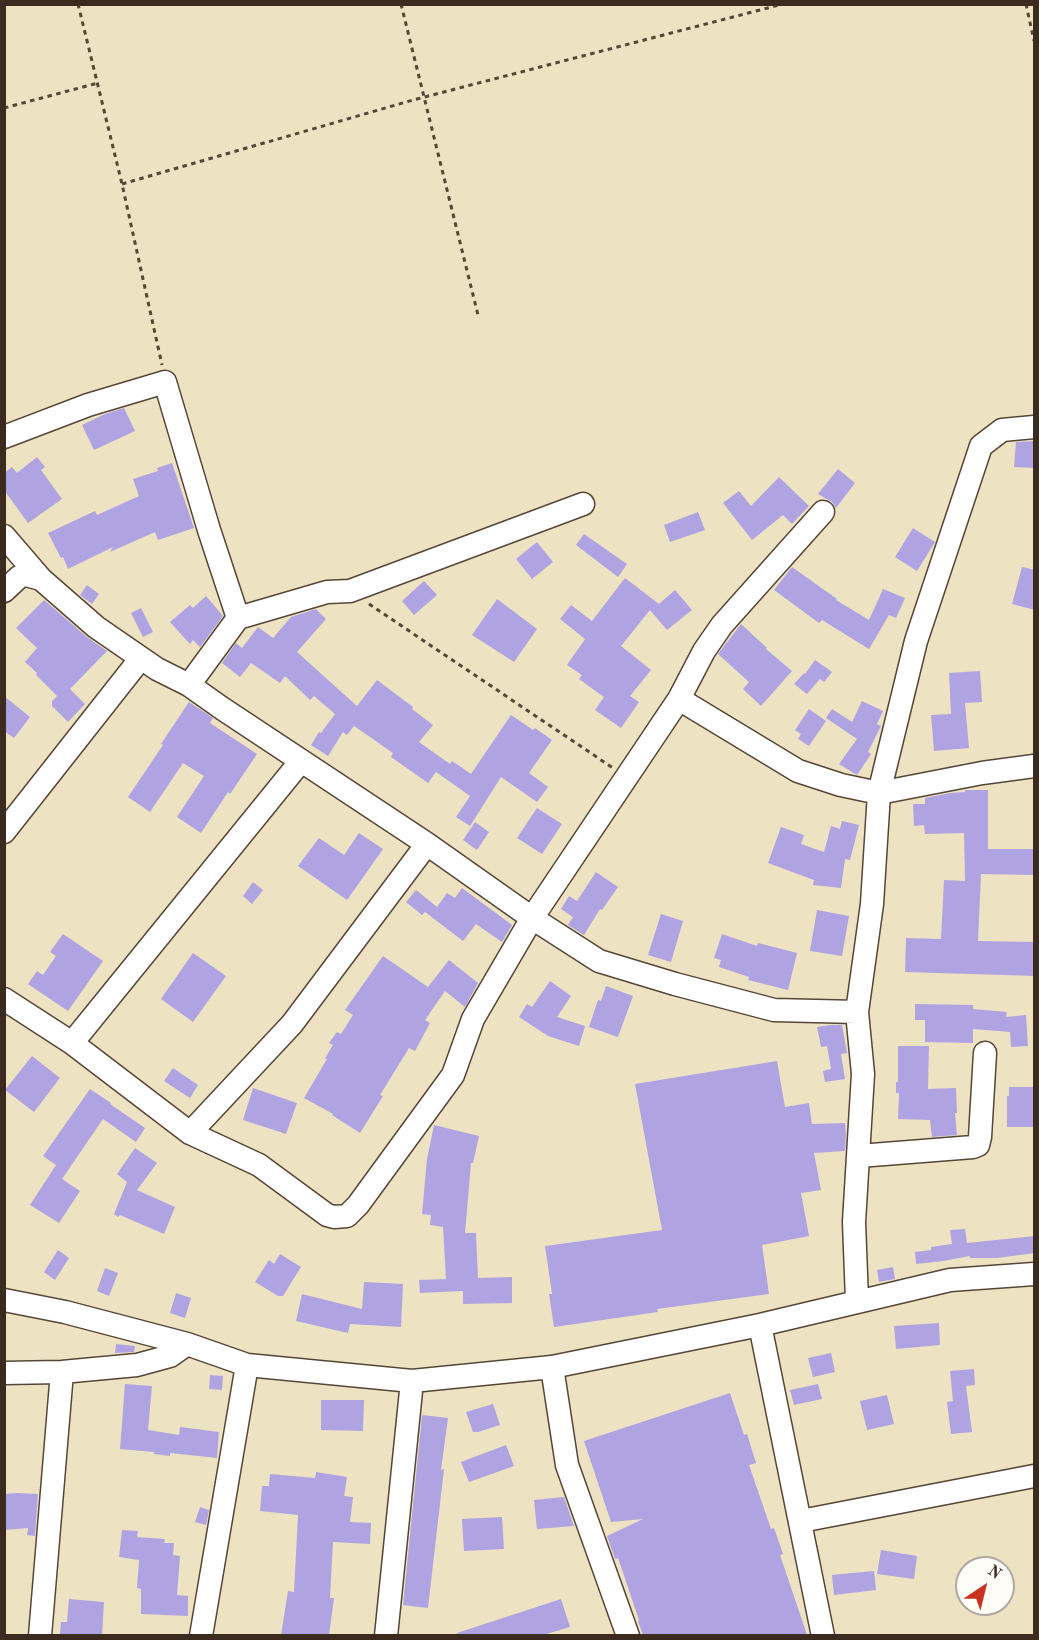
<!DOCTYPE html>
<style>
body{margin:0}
#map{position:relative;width:1039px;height:1640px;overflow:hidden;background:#ede2c2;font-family:"Old Standard TT",serif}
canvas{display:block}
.frame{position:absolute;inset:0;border:6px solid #3b2a1e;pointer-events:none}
.north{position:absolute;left:955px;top:1556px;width:60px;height:60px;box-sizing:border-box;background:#fdfcf7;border:2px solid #afa8a0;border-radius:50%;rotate:35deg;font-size:16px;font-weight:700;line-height:24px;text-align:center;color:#3b2a1e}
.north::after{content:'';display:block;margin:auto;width:21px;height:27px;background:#c8321e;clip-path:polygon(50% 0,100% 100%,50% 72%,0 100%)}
</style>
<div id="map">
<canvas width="1039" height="1640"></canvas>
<div class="frame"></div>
<div class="north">N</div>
</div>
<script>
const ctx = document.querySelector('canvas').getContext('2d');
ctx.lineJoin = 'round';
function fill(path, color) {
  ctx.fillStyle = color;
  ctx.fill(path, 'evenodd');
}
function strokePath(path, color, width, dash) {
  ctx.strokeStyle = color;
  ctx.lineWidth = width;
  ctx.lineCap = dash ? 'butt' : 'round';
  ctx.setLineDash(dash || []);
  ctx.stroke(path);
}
const building = new Path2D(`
 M124,408l11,23 -41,19 -12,-25 23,-11z
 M1035,441v27l-21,-1 2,-25z
 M37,457l8,10 -4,3 21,29 -34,24 -24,-33v-17l8,-6 5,6z
 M172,463l22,65 -36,12 -3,-8 -45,20 3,-5 -45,22 -5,-12 -2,1 -13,-25 47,-22 2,4 42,-19 -6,-17 25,-8 -1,-3z
 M838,469l17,14 -19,25 -4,-6 -14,-8z
 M779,477l30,29 -17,18 -9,-9 -31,25 -29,-37 16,-12 12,15z
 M698,512l7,18 -35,12 -6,-17z
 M913,528l22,14 -18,29 -22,-14z
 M584,534l43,30 -9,13 -42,-32z
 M537,542l16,20 -21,17 -16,-20z
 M792,567l45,32 -1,1 33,20 14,-31 22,9 -9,20 -7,-3 -20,34 -47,-29 -3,3 -45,-33z
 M1022,567l13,3v40l-23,-6z
 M625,578l34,26 16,-14 17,20 -25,20 -17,-20 -29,36 30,24 -21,26 9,6 -18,26 -26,-18 9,-13 -25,-18 3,-4 -15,-10 18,-26 -25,-20 11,-14 21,16z
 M424,581l13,14 -23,20 -12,-14z
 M87,585l12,9 -7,10 -12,-9z
 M206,596l17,20 -23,31 -7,-7 -3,4 -20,-22 20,-17 3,3z
 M497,599l40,30 -23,33 -42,-27z
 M44,600l43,37 20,14 -37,38 15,15 -17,18 -16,-16v-5l5,-5 -21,-21 1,-2 -12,-11 12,-14 -21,-20z
 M141,608l12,24 -10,5 -12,-24z
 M316,609l10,10 -29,33 60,54 20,-26 36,27 -1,2 21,16 -14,17 31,22 2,-3 19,13 40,-59 22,15 2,-2 17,12 -23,33 19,14 -11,15 -36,-25 -31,49 -14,-9 14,-21 -34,-24 -8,11 -37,-26 2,-4 -39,-27 -7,9 -4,-3 -15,24 -17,-11 8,-13 2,1 14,-19 -21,-18 -4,4 -25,-24 -5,7 -29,-20 -11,14 -18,-14 14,-20 6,5 16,-21 15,11 18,-21z
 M741,624l26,24 -1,1 26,22 -31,35 -18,-17 6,-7 -31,-28z
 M815,660l17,12 -8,10 -4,-3 -13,15 -13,-10 10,-11 1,1z
 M980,671l2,31 -17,1 4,45 -35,3 -3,-36 20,-1 -2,-41z
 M4,696l26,21 -16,21 -10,-7z
 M862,701l21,10 -6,13 4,2 -13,26 3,2 -14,21 -18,-11 18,-25 -31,-21 6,-9 20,13z
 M189,702l24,16 -3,5 47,31 -27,40 -2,-2 -27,41 -24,-16 27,-41 -21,-13 -33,49 -22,-15 35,-52 -2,-1z
 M809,709l17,12 -17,25 -11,-7 3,-5 -6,-4z
 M965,790h23v59h47v26l-54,-1 -3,67 57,1v34l-130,-4 1,-34 35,1 3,-59 21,1 -1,-48 -39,1 -1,-9 -10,1 -1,-22h12v-6l25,-5 15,-1z
 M537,808l25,16 -20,30 -25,-16z
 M842,821l17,4 -9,35 -5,-1 -4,29 -28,-3 1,-5 -46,-17 13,-36 23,8 -3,9 23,8 7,-26 9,3z
 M475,822l14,10 -12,18 -14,-10z
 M359,833l24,16 -36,51 -49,-34 21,-28 25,17z
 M596,872l22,15 -16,23 -2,-1 -16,26 -16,-10 5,-8 -12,-8 8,-13 8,5z
 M253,882l10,8 -11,14 -9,-8z
 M462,888l50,37 -10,17 -26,-18 -13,17 -38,-29 -3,3 -16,-13 10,-12 21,17 10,-14 8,5z
 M817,910l32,6 -7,40 -32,-5z
 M661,914l22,7 -12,41 -23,-7z
 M63,934l40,27 -35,50 -40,-27 9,-13 6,4 13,-19 -6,-4z
 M722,934l35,12 1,-3 39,10 -9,37 -40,-10 1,-3 -30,-10 2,-7 -7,-2z
 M193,953l33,23 -33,46 -32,-23z
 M383,956l45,31 21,-27 29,23 -13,24 -20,-16 -20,29 5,3 -15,28 -6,-3 -29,47 3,1 -23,37 -28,-18 1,-1 -29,-16 23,-39 -2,-1 8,-13 -4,-2 8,-11 4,2 12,-19 -8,-5z
 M550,981l21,15 -14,21 28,9 -6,20 -31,-10 -29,-19 8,-13 5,3z
 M606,986l27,10 -15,41 -29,-10 9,-27 3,1z
 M915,1004l58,1v4l34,3 -1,5 20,-2 2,31 -17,1 -1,-15 -37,-3v14l-48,-1v-22h-10z
 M830,1025h12l5,28 -6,1 4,25 -20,3 -2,-11 8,-2 -4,-23 -6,1 -4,-20z
 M898,1046h31l-1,43 28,-1 1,25h-2l2,22 -25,2 -2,-17 -32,-1 1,-26h-3v-11h2z
 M32,1056l28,22 -26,34 -29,-22z
 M777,1061l8,46 24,-4 3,21 33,-1 1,11 -1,17 -31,2 7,37 -20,3 8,43 -47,9 7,49 -112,15 1,3 -104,15 -5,-33h3l-7,-48 117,-16 -27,-146z
 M173,1068l25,17 -8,13 -26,-17z
 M1009,1087h26v40h-28v-31h2z
 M253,1088l44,15 -11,31 -43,-14z
 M90,1089l21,14 -1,1 35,24 -9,14 -33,-23 -41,60 18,12 -21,32 -29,-18 26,-40 -13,-9z
 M434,1125l45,11 -6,27h-2l-6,70h11l2,45 34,-1v26l-49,1v-13l-43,2 -1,-13 27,-1 -3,-52 -13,-2 1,-10 -9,-1 5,-55z
 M135,1148l22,15 -20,27 38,17 -11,27 -44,-19 -2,2 -4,-3 13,-32 -10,-8z
 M965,1229l2,14 68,-7v17l-38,5h-27v-2l-27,5 -27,3 -1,-12 16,-2v-3l21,-3 -2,-14z
 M58,1250l11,8 -14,22 -11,-8z
 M280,1254l21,13 -18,29h-5l-23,-14 14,-22 5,4z
 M893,1267l2,12 -16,3 -2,-12z
 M105,1268l13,5 -9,23 -12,-5z
 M364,1282l39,2 -2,43 -51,-3 -2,9 -52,-12 6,-27 60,15z
 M176,1293l15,5 -6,20 -15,-5z
 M939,1323l1,22 -44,4 -2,-23z
 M116,1344l19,2 -1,6 -19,1z
 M831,1353l4,19 -22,5 -5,-19z
 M974,1369l1,16 -9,1 6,46 -21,2 -4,-32 6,-1 -3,-30z
 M210,1375l13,1 -1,14 -13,-1z
 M125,1384l27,2 -4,44 31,5 1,-8 39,5 -2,26 -47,-5v3l-16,-2v-2l-34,-3z
 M818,1384l4,15 -28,6 -4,-15z
 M730,1393l14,42 3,-1 9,29 -7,2 22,64 3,-1 9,26 -3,1 27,80h-164l-5,-14 1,-1 -21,-62 -3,1 -8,-23 36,-17 -32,3 -27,-81z
 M887,1395l7,29 -27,6 -7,-29z
 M321,1400h43l-1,31 -42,-1z
 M493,1404l7,21 -22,7h-5l-7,-20z
 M422,1415l26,3 -7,52 3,-1 -16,139 -25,-3z
 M506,1445l8,21 -45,16 -8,-20z
 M316,1472l31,5 -3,19 9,1 -3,25 21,1 -1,21 -37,-2 -3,56h4l-5,37h-48l7,-44 6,1 4,-77 -38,-4 2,-25h7l1,-12 45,4z
 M17,1493l21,1 -3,42 -8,-1 1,-7 -24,2v-36z
 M564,1497l10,29 -37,3 -3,-29z
 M200,1507l9,3 -3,15 -11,-3z
 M502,1517l2,32 -40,2 -2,-32z
 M122,1530l16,1 -1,6 28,2 -1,4h10l-1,12 7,1 -3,39 11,1v20l-47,-2v-25l-4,-1 2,-28 -20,-3z
 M881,1550l36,6 -3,23 -37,-5z
 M874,1571l2,19 -42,5 -2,-20z
 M69,1599l35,3 -2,33h-36v-1h-6l1,-12h6z
 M561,1599l9,28 -27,8h-85l-1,-2z`);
const path = new Path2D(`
 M78,4l44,180 40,181
 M401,4l77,311
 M1026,4l8,37
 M4,108l94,-25
 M122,184l291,-84 370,-96
 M369,604l244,164`);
const minor = new Path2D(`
 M4,437l84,-32 77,-23 44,148 29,88 -49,67
 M4,536l37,43
 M4,591l15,-14 7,-2 15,4 55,48 61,42 32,16 34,24 204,135 105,74 67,43 76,23 99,26 83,2
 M238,618l89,-26 23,-1 233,-87
 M679,699l119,72 43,14 38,8 103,-20 52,-7
 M4,832l137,-174
 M4,999l68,44 118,90 69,32 68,50 7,2 13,-1 11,-11 95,-130 20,-56 59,-101 147,-219 25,-48 18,-26 101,-113
 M72,1043l229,-282
 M190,1133l102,-109 135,-180
 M859,1156l114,-9 5,-2 2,-8 5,-84
 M4,1300l61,12 122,32 60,21 165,16 140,-14 208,-42 190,-45 84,-6
 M857,1301l-3,-79 9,-148 -6,-62 15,-108 7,-111 37,-152 65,-195 21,-16 32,-3
 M760,1325l63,311
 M552,1367l15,98 61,171
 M4,1373l58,-1 75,-7 33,-9 17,-12
 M801,1521l233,-45
 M40,1636l22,-264
 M201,1636l46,-271
 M386,1636l26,-255`);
fill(building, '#afa4e1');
strokePath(minor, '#564637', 25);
strokePath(path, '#564637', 3, [4.5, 4.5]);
strokePath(minor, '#fff', 22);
</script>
